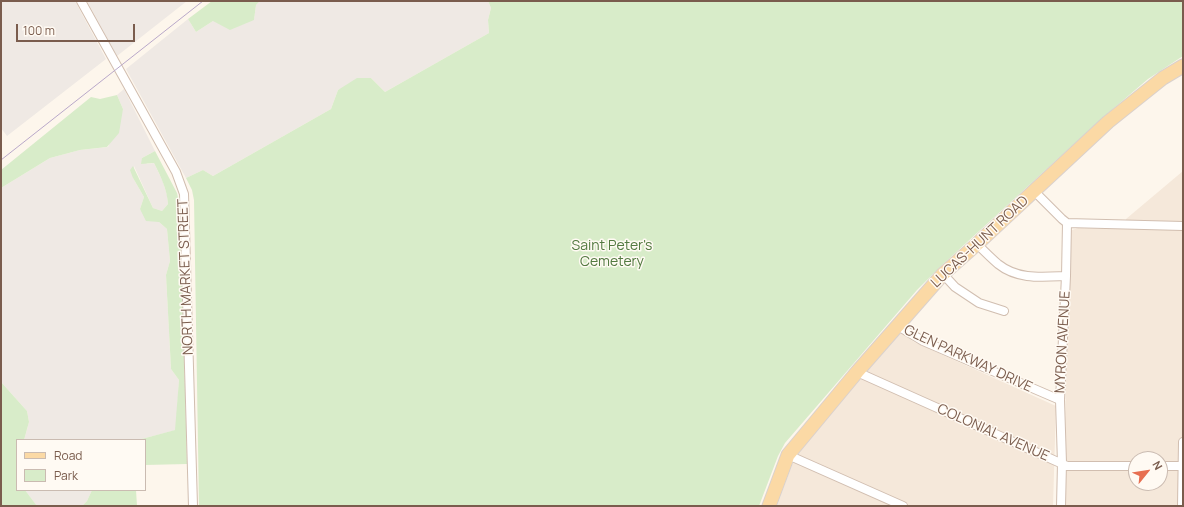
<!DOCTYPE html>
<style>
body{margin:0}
#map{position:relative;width:1184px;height:507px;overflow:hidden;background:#fdf6ec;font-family:Manrope,sans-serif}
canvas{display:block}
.frame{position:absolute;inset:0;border:2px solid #7a5c4d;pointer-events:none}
.legend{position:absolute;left:16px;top:439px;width:130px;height:52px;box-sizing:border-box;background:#fffaf3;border:1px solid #cabbb1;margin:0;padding:5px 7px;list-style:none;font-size:12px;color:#7a5c4d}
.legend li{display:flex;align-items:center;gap:8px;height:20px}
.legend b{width:20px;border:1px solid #cabbb1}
.north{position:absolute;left:1128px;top:451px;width:40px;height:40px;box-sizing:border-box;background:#fffaf3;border:1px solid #cabbb1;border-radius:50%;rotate:60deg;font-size:11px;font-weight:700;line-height:16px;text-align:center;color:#7a5c4d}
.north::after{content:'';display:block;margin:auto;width:14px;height:18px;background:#e76f51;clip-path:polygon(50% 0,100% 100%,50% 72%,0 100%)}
.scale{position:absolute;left:16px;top:24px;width:119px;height:18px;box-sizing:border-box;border:2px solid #7a5c4d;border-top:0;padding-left:5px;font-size:12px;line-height:14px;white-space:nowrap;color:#7a5c4d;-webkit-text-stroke:3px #fffaf3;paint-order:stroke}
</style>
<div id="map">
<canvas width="1184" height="507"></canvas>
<div class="frame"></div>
<ul class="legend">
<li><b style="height:5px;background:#fbd9a5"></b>Road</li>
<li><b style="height:11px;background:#d8ecc9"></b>Park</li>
</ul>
<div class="north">N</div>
<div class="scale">100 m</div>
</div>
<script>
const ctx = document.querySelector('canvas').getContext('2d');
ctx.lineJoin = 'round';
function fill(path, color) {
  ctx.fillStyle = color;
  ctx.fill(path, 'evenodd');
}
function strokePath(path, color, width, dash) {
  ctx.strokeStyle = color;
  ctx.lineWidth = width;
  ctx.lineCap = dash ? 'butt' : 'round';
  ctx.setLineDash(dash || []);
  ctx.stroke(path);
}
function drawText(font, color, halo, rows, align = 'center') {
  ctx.font = font + ' Manrope,sans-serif';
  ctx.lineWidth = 3;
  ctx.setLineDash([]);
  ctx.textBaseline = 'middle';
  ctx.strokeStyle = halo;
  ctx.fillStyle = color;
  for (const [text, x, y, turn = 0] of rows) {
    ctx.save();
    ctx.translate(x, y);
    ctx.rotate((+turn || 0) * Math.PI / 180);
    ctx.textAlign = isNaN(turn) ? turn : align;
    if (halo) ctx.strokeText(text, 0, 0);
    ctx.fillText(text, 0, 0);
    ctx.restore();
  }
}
const residential = new Path2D(`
 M1183,171v335h-119l4,-271 1,-4 9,-3 46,1 2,-10zM1136,459h24v24h-24z
 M900,332l14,10 142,64 -3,100h-276l15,-41 9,-16 17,-23z`);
const industrial = new Path2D(`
 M1,1h74l31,58 -99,77 -6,-8z
 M87,1h100l-70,55z
 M260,1h228l3,7 -3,12 1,13 -104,59 -14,-14 -33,12 -7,19 -118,67 -10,-6 -17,8 -60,-109 62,-50 8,13 17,-11 41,-1 2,-15z
 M124,89l31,62 -13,7 5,6 7,-1 9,19 4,13 1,9 -6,7 -9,-3 -19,-42 -1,12 11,19 -4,12 19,13 8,7 3,32 -4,14 5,94 8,11 -3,50 -38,10h-114l5,-18 -2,-11 -26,-29v-194l49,-30 30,-8 28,-3 15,-38 -6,-14z
 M25,490h67l-5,11 -5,5h-45z`);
const green = new Path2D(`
 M212,1h48l-4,4 -2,15 -24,10 -17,-9 -17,11 -8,-13z
 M488,1h695v55l-35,23 -48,41 -160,147 -23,23 -132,153 -7,13 -19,50h-560l-5,-306 -2,-10 -6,-12 17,-8 10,6 118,-67 7,-19 19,-12h14l14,14 104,-59 -1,-13 3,-12z
 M117,95l6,14 -4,24 -12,14 -27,3 -30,8 -49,30v-18l90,-73 9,2z
 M155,151l22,42 3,14 7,257 -42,1v-25h-7l37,-10 4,-50 -8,-11 -5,-94 4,-14 -3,-32 -8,-7 -13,-1 -6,-12 4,-12 -11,-19 -3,-8 3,-4 20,42 9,3 6,-7c-1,-15 -7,-27 -14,-41l-13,1 1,-6z
 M1,382l26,29 2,11 -5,18h-7v50h8l12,16h-36z
 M92,490h44l1,16h-55l5,-5z`);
const street = new Path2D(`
 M81,1l95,171 8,22 9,312
 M1034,191l28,28 5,4 -1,53 -6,124 2,63 -1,43
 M1067,223l116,3
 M977,244c7,7 14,14 21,20 20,16 44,13 68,12
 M943,274l12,13 24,16 25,8
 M898,326l25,15 137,59
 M857,372l210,94h69
 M788,455l115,51
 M1160,466h23
 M1182,506l1,-64`);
const primary = new Path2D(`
 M769,506l19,-51 69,-83 86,-98 34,-30 131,-122 55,-44 20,-12`);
const tram = new Path2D(`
 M1,160l202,-159`);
const streetNames = [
 ["LUCAS-HUNT ROAD",980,242,-43],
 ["NORTH MARKET STREET",186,277,-92],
 ["MYRON AVENUE",1063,342,-87],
 ["GLEN PARKWAY DRIVE",968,359,25],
 ["COLONIAL AVENUE",993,433,24]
];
const parkNames = [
 ["Saint Peter's",612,246],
 ["Cemetery",612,262]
];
fill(residential, '#f5e8da');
fill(industrial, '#efe9e4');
fill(green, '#d8ecc9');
strokePath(street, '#d1beb0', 10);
strokePath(primary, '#dad1cd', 15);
strokePath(street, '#fff', 8);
strokePath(primary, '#fbd9a5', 13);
strokePath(tram, '#b9a8c9', 1);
drawText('14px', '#7a5c4d', '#fffaf3', streetNames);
drawText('14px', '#537a41', '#fffaf3', parkNames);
</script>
